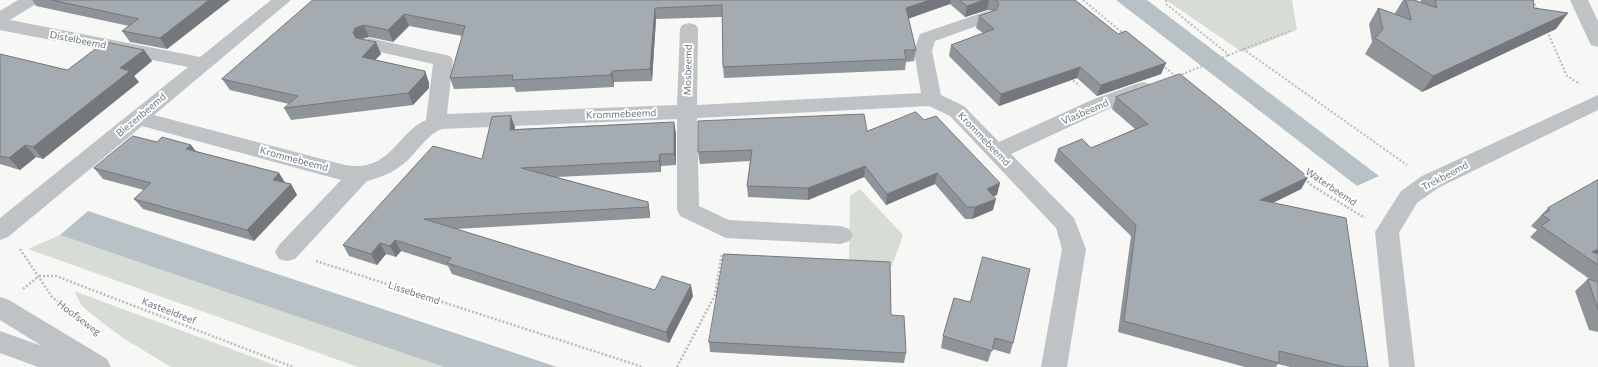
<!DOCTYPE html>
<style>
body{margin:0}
canvas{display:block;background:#f7f7f5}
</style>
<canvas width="1598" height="367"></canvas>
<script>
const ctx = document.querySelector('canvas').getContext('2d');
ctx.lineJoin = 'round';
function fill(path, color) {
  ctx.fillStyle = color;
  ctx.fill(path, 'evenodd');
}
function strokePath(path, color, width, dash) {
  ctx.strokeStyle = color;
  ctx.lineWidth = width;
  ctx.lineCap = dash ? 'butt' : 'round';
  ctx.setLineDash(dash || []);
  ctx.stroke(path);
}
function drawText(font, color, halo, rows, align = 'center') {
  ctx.font = font + ' Commissioner,sans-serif';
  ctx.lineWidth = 4;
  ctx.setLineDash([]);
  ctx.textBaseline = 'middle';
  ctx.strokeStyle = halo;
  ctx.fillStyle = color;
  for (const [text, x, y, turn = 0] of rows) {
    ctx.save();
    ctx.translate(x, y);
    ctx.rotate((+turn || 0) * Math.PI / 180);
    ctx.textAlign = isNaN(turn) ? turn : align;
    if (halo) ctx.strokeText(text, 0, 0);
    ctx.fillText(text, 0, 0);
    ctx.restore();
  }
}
const green = new Path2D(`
 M1166,0h126l5,30 -55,22z
 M860,189l43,46 -11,31 -43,-3 1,-67z
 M60,235l384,132h-86l-330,-118z
 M74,291l206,76h-109l-48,-29 -24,-18 -17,-14z`);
const water = new Path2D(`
 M1116,0h31l232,176 -22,10z
 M88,211l469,156h-113l-384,-132z`);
const pathFar1 = new Path2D(`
 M1083,0l41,34
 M1166,0v4l63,51 14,-6 164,116
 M1533,0l4,10
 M1547,31l20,45 13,8
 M1244,49l48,-19
 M1162,65l15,12
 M1178,76l51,-21
 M1070,78l10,8`);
const path = new Path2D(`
 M1304,179l10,8 51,31
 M20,249l32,48 37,29
 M316,261l327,106
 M39,276h17l237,91
 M23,289l16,-13
 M677,367l38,-72 7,-42`);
const minor = new Path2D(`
 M18,0h21l-3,4 -26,16 190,37 71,-57h20l-137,115 191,50c8,1 17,2 25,-1 24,-7 34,-35 56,-44l7,-56 -71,-16 -2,-4 2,-4 7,-2 81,18 3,4 -6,54 230,-9 3,-76 2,-4 7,-2 7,2 2,4 -1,76 224,-12 -7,-42 6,-17 67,-23 6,1 3,4 -3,4 -58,21 -3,10 9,44 23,11 35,36 95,-43 42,-15 7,-2 7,2 3,5 -3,5 -42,15 -97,45 63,64 12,31 -19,118h-26l21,-118 -6,-21 -106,-112 -21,-10 -232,12 2,88 30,14 112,6 8,3 4,6 -4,6 -8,3 -115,-6 -46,-22 -3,-6v-91l-235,10c-15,6 -23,20 -34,31 -12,11 -25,17 -41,21l-72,78 -8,2 -8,-2 -4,-7 4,-7 62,-65 -199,-54 -134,111 -8,3v-22l188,-151 -188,-37v-19z
 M1570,0h18l10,21v26l-7,-2 -2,-4z
 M1598,95v15l-160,78 -21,15 -18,30 16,134h-26l-14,-135 26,-41 21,-15z
 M0,297l9,3 98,59 4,8h-73l-38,-14v-22l42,15 -42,-26z`);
const wall = new Path2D(`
 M32,0h198l-63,49 -37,-7 -8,-11 7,-5 -93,-20z
 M313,0h762l43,34 48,29 -5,11 -64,22 -20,-18 -78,28 -50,-50 2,-11 32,-12 -7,-5 3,-12 14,-5 -6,-1 -22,7 -15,-13 -42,14 8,32 -2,11 -8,1 -1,8 -181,8 -1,-11 -1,-50 -66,2 -4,62 -38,1v5l-98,5 -2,-5 -60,2 -4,-11 12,-42 -53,-10 -16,16 -24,-5 -7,2 19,15 -6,6 50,11 4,12v5l-16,17 -122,15 -7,-12 5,-4 -59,-14 -8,-11z
 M1403,0h11l7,2v-2h112l1,8 22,21 -134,63 -57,-38 7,-12 -3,-18 9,-16 18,6 -1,-1z
 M144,50l8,11 -18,15 5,6 -96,77 -7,-2 -16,13 -20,-6v-110l67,16z
 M1116,97l192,80 -7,12 -28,14 95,164h-78l-12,-3 -2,3h-31l-127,-35 13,-96 -77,-75 4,-12 33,-1 44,-19 -23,-20z
 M924,120l73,75 -3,1 -1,14 -21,9h-7l-30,-35 -49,21 -22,-28 -56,23 -60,-3 -1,-11 3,-25 -50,3 -2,-12 169,-21z
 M674,122l2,12v31l-15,1v6l-104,5 91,25 2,12v4l-194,11 199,61 38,6 -24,47 -217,-69 -4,-8 -47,-15 -5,6 -10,-3 -9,11 -28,-9 -6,-11 139,-86 33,-32v2z
 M157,142l34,3 5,6 83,22 6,10 6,1 6,11 -43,46 -111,-32 -9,-10 10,-9 -41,-11 -9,-11z
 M1598,180v73h-1l1,1v78l-9,-2 -14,-39 13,-12 3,1 -61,-43 7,-7 -6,-4 17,-18z
 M954,298l59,45 -3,11 -18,-5 -4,13 -47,-14 2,-12z
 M891,315l15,38 -2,10 -194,-11 -1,-10z`);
const shadedWall = new Path2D(`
 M209,0h21l-63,49 -7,-11z
 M930,0h21l-1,4 -45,16 1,-12z
 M984,0h5l-2,10 -22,7 2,-11z
 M655,8l1,11 -4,62 -2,-12z
 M1568,13l-12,16 -134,63 11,-16z
 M404,14l5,12 -16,16 -5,-12z
 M364,25l5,12 -8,2 -2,6 -6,-12 2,-5z
 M376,42l5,12 -14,14 -5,-11z
 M144,50l8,11 -18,15 5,6 -96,77 -10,-12 87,-79z
 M1166,63l-5,11 -64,22 4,-11z
 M1080,67l-3,11 -78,28 2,-12z
 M425,71l4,12v5l-16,17 -5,-12z
 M612,71l2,11v5l-3,-12z
 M511,116l4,11 -2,14 -3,-11z
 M674,122l2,12v31l-2,-11z
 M25,145l11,12 -16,13 -11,-12z
 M191,145l7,10 -12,-6z
 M660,154l1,12v6l-2,-11z
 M865,166l-1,11 -56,23v-12z
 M279,173l7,11 -13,-4z
 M937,173l-2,11 -49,21 1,-11z
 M1308,177l-7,12 -47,23 6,-12z
 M1000,183l-3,12 -13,5 3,-11z
 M291,184l6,11 -43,46 -7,-11z
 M996,199l-3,11 -21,9 3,-12z
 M648,202l2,12v4l-2,-11z
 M395,240l6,11 -5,6 -6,-11z
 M380,243l6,11 -9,11 -6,-11z
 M1598,249v4l-9,5 3,-6z
 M691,285l2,11 -24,47 -3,-11z`);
const building = new Path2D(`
 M52,0h157l-49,38 -38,-7 16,-12z
 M313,0h617l-24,8 10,42h-12l2,9 -183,8 -1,-62 -67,3 -5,61 -38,2 -1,4 -99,5 1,-5 -63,3 15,-52 -61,-12 -16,16 -24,-5 -9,3 -2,5 3,5 20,4 -14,15 63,14 -1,5 -16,17 -124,15 14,-12 -76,-17z
 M960,0h24l-17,6z
 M996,0h79l43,34 8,-3 40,32 -65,22 -21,-18 -79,27 -50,-49 43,-16 -15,-13 17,-6 3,-6z
 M1406,0h8l23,8 -2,-8h98l1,8 34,5 -135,63 -58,-38 8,-9 -5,-21 33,12z
 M105,42l39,8 -24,18 10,3 -97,76 -8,-2 -16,13 -9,-2v-102l67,16z
 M1180,74l128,103 -48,23 86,18 22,149h-23l-66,-16v12l-155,-42 12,-96 -78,-76 24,-10 9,9 57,-24 -32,-27z
 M916,112l8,8 12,-4 64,67 -13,6 9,10 -21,8h-8l-30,-34 -50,21 -22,-28 -57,22 -61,-2 5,-36 -54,2v-31l166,-7 3,17z
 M511,116l-1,14 164,-8v32h-14l-1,7 -138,7 127,34v5l-224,12 231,71 7,-14 29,9 -25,47 -219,-69 4,-5 -56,-18 -5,6 -10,-3 -9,11 -28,-9 90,-99 49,13 10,-42z
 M133,136l24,6 5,-5 29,8 -5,4 93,24 -6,7 18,4 -44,46 -113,-31 17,-16 -57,-15z
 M1598,180v69l-6,3 6,2v11l-57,-39 9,-6 -8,-5 8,-5 -2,-2z
 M724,254l166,8 1,53 13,1 2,37 -197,-11z
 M983,257l47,12 -17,74 -18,-5 -3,13 -49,-15 11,-38 16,4z
 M1588,279l10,3v27z`);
const streetNames = [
 ["Distelbeemd",78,40,11],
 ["Mosbeemd",688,70,-89],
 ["Vlasbeemd",1085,112,-23],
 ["Krommebeemd",621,114,-2],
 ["Biezenbeemd",141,115,-40],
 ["Krommebeemd",984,139,46],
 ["Krommebeemd",294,159,15],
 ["Trekbeemd",1445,176,-28],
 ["Waterbeemd",1331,187,34],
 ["Lissebeemd",414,293,18],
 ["Kasteeldreef",169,311,21],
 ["Hoofseweg",79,318,37]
];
fill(green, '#d7dcd5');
fill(water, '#b8c1c6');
strokePath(pathFar1, '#b9bcbe', 2, [2, 2]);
strokePath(path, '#b9bcbe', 2.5, [2, 2]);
fill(minor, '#bfc3c6');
fill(wall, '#8e9498');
fill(shadedWall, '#74787c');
fill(building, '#a5acb1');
strokePath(building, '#74787c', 1);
drawText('10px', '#6a7782', '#fff', streetNames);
</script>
